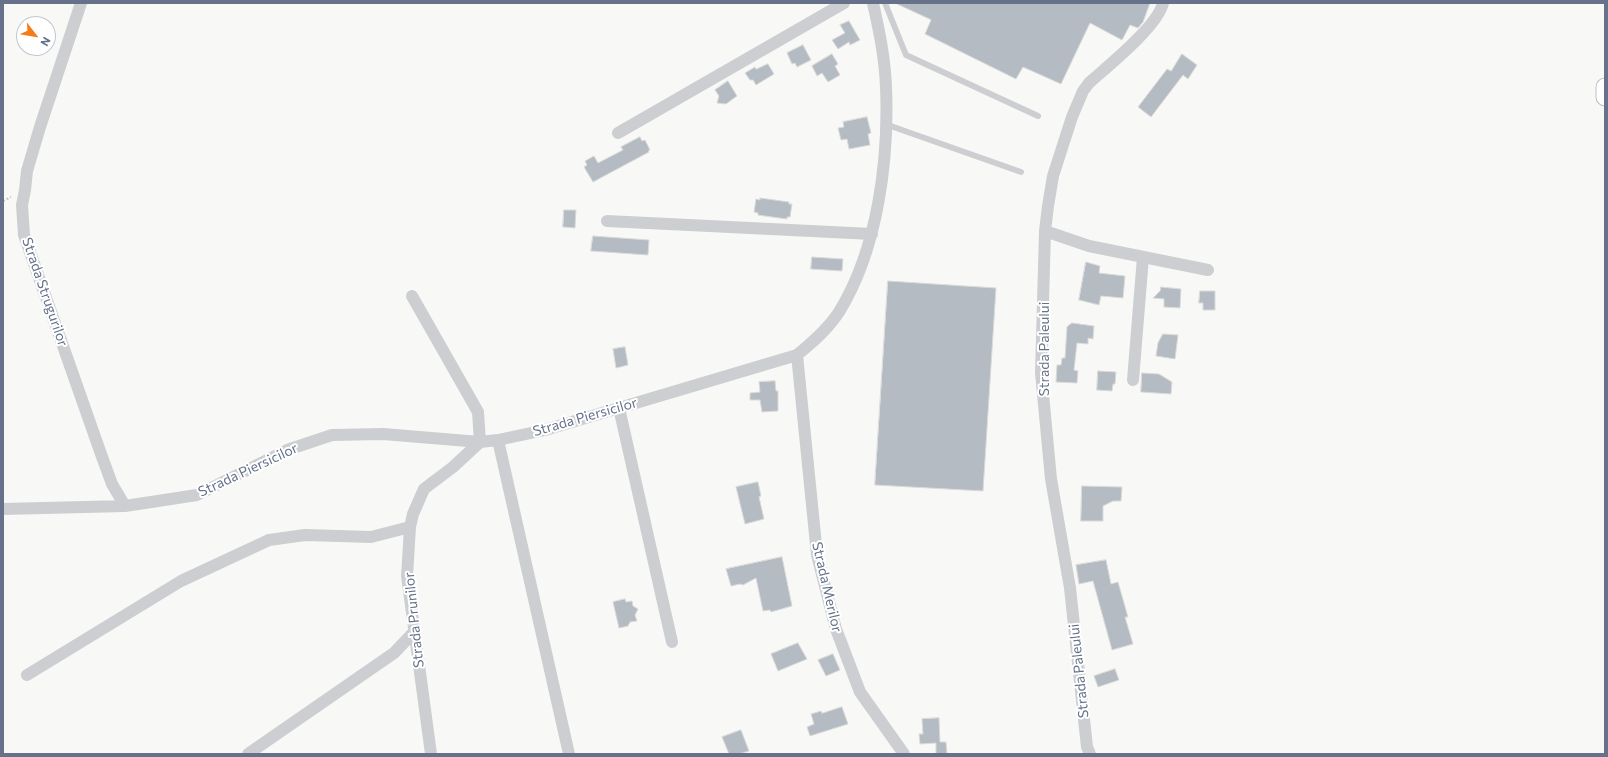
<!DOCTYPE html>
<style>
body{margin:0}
#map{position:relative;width:1608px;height:757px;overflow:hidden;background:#f8f9f6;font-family:Commissioner,sans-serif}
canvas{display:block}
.frame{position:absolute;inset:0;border:4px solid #65728a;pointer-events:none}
.north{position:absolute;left:16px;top:16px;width:40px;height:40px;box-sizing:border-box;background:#fff;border:1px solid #c1c7d0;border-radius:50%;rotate:121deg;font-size:11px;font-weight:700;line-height:16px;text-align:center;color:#65728a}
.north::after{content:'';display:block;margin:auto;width:14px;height:18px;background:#f57c1a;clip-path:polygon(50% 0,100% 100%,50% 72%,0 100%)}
</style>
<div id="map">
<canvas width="1608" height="757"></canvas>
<div class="frame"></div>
<div class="north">N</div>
</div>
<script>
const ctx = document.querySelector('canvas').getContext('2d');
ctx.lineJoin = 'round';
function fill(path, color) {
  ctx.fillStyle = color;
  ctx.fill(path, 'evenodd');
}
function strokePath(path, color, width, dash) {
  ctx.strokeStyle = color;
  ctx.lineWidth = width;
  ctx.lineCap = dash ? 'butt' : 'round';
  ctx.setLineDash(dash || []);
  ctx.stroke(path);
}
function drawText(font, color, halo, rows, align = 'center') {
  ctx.font = font + ' Commissioner,sans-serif';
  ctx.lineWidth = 4;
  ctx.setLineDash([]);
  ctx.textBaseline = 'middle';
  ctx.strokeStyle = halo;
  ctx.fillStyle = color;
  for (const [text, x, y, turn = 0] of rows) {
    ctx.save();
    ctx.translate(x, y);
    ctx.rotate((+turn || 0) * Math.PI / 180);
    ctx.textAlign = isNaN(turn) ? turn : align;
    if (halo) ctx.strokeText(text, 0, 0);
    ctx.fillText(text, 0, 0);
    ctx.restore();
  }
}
const building = new Path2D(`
 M895,3h255l-7,19 -5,6 -8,-3 -8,15 -32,-17 -29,61 -38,-17 -7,12 -91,-45 6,-14z
 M849,21l11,19 -10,5 -1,-3 -11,7 -6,-9 13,-7 -5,-8z
 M803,45l8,15 -14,7 -2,-4 -3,1 -5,-11z
 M832,54l6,10 -3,2 5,9 -12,7 -6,-9 -5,3 -5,-10z
 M1182,54l15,11 -9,14 -5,-4 -32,42 -13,-10 29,-38 4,2z
 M768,64l6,10 -18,11 -3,-5h-3l-5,-7 10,-6 1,2z
 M728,81l9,15 -11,8 -9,-1 2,-7 -4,-6z
 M867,117l4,16 -3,1 2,11 -21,4 -2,-10 -6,1 -3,-12 6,-1 -1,-5z
 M640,137l2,4 3,-1 5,10 -2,1 1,1 -56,30 -9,-15 3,-2 -2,-4 9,-5 4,7 25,-13 -2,-3z
 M760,198l29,4v2h3l-2,13h-3v2l-15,-2 -14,-2v-2l-4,-1 2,-13 4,1z
 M564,210h12l-1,18 -12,-1z
 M593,236l56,4 -1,15 -57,-4z
 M812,257l31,2 -1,12 -31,-2z
 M1086,262l14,4 -1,7 26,3 -2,22 -22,-2 -2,9 -20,-5z
 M888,281l108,7 -13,203 -108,-6z
 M1161,287l20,2 -1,19 -16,-1v-8l-11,-1 7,-7z
 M1200,291h15v19h-12v-7h-4z
 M1072,323l22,3 -1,13 -5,-1v6l-11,-1 -3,27 4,1 -1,12 -21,-1 1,-17h4l1,-7h3l2,-31z
 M1163,334l15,1 -3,24 -19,-3 2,-13z
 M625,347l3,18 -12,3 -3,-19z
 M1098,371l18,1 -1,12h-2l-1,7 -15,-1z
 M1142,373l17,1 13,8 -1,12 -30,-2z
 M775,381l1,10h2v20l-16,1 -2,-12h-10v-7l10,-1 -1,-10z
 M758,482l3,14 -2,1 5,22 -19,5 -9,-37z
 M1082,486l40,1 -1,14h-8l-10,5v15h-22z
 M782,557l10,49 -21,6 -1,-2 -7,1 -7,-33 -13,7 -3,-1 -9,2 -5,-17z
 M1106,560l5,24 7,-2 10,35h-3l8,27 -21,6 -19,-69 -14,3 -3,-19z
 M625,599l1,3 6,-1 1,5 5,3 -3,6 2,6 -7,1 -2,4 -9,2 -6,-26z
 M798,643l9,16 -29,12 -7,-17z
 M833,654l7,16 -14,6 -8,-16z
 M1115,669l4,11 -21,7 -4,-11z
 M842,707l6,17 -38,12 -3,-9 7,-3 -3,-10 10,-3 1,2z
 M939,718l1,24h6l1,12h-11v-11l-16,1 -1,-10h4l-1,-15z
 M741,730l8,21 -10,3h-10l-7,-17z`);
const path = new Path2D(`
 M3,201l8,-4`);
const lane = new Path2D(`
 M885,3l21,52 132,61
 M885,124l136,48`);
const street = new Path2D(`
 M81,3l-41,124 -13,44 -2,19 -3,15 2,30 77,219 11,30 13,22
 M618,133l226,-130
 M607,221l265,13
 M1045,231l44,15 119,24
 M412,296l66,116 2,30 -27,25 -29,22 -11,25 -3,13 -3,49 24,178
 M797,355l20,200 19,74 24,63 44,62
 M1133,380l10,-123
 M619,408l53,234
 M498,440l71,314
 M3,509l122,-3 72,-11 90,-45 45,-15 51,-1 97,8 18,-2 47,-10 252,-75c16,-13 31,-26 42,-43 39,-63 50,-153 47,-225 -1,-29 -7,-57 -13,-84
 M27,675l154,-94 88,-41 36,-5 66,2 39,-10
 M248,754l146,-101 20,-21
 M1090,754l-3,-7 -17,-159 -19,-109 -10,-106 4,-142 3,-25 5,-30 19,-59 11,-26 6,-8c19,-17 69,-57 74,-80`);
const secondary = new Path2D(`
 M1605,87v10`);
const streetNames = [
 ["Strada Strugurilor",45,292,71],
 ["Strada Paleului",1044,349,-90],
 ["Strada Piersicilor",585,417,-16],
 ["Strada Piersicilor",248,470,-25],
 ["Strada Merilor",827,587,77],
 ["Strada Prunilor",414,620,-96],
 ["Strada Paleului",1079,671,-96]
];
fill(building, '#b5bbc3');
strokePath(building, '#dadbd8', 1);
strokePath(secondary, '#bdc0c7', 19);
strokePath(path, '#c2c4c7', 2, [2, 2]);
strokePath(lane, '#ccced2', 6);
strokePath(street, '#ccced2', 12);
strokePath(secondary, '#fff', 17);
drawText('14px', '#65728a', '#fff', streetNames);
</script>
